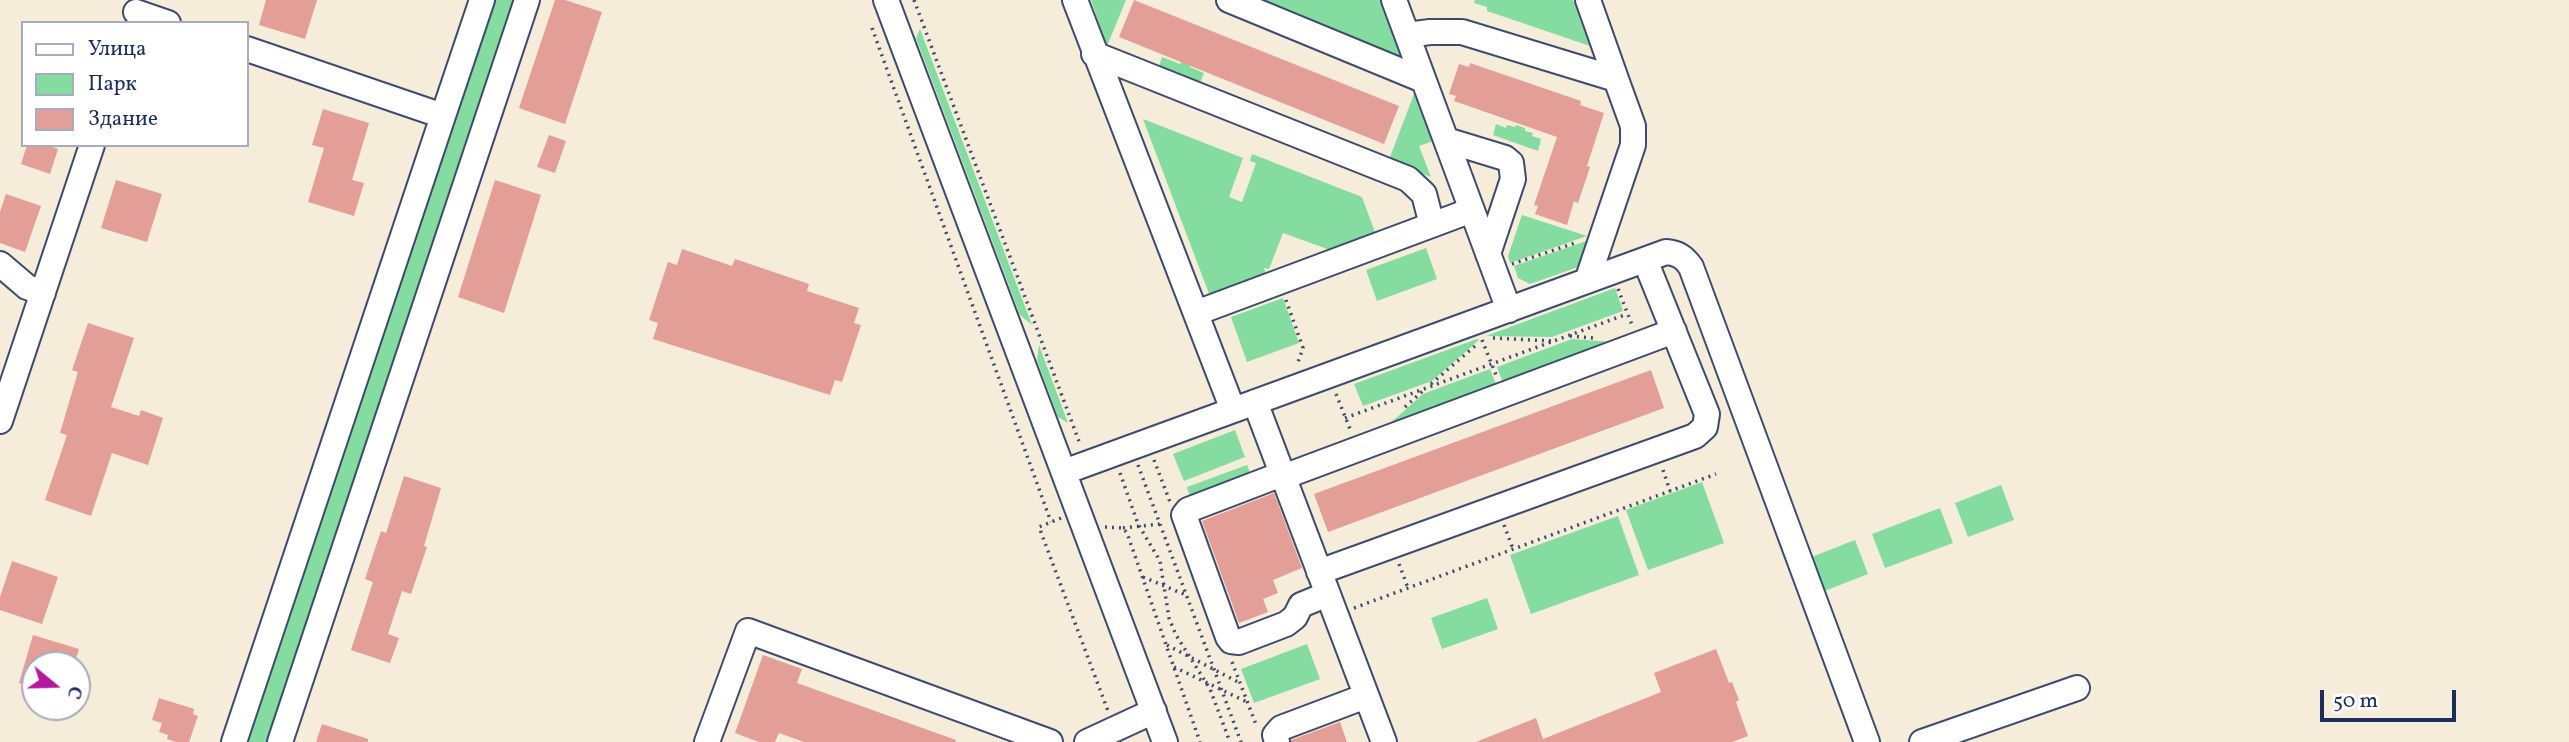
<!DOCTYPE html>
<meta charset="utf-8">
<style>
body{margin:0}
#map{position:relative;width:2569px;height:742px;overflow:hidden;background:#f5ecd9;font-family:Vollkorn,serif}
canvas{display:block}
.legend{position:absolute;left:21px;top:21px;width:228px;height:126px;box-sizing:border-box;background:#fff;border:2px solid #a4acbf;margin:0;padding:9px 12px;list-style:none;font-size:21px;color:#1b2f5e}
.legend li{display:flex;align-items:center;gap:14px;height:35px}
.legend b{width:35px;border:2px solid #a4acbf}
.north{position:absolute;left:21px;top:651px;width:70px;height:70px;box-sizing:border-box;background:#fff;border:2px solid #a4acbf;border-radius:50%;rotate:109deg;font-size:19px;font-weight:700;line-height:28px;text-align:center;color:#1b2f5e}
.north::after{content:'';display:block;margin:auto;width:24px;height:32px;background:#b5179e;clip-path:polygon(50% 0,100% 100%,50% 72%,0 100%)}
.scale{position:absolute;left:2320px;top:690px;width:136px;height:32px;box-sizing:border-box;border:4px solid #1b2f5e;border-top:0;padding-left:9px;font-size:21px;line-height:24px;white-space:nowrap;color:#1b2f5e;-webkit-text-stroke:5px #fff;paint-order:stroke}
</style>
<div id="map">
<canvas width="2569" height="742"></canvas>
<ul class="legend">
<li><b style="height:9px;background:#fff"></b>Улица</li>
<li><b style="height:19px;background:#84dca0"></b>Парк</li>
<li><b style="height:19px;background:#e29e97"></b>Здание</li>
</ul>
<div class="north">С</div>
<div class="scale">50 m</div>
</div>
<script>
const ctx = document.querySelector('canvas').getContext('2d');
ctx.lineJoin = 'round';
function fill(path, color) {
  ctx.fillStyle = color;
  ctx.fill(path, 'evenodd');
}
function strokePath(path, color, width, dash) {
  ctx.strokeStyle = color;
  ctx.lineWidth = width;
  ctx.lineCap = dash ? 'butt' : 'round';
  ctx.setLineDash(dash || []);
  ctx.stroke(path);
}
const green = new Path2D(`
 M494,0h26l-245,742h-27z
 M1091,0h35l-19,46z
 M1246,0h137l-2,5 20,51 -7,4z
 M1475,0h98l11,31 9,16 -106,-36v-4l-13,-4z
 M920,29l112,296 -12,-10 -104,-277z
 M1162,57l18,7 2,-3 9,3 -1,3 14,6 -4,10 -41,-16z
 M1414,94l4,2 18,44 -17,6 12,31 -42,-17z
 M1143,119l100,39 -14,39 13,5 14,-39 -6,-2 2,-7 110,43 14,38 -43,16 -50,-18 -14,36 -5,-1 3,9 -56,22z
 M1496,124l10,4 1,-3 8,2 1,-2 9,3v3l8,2 -1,3 9,3 -3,12 -45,-16z
 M1522,215l65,21 -77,27 -2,-7z
 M1595,238l-14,28 -51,18 -12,-6 -4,-12z
 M1426,248l11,31 -60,22 -11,-31z
 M1615,288l8,23 -71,26 -66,-1z
 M1283,298l16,45 -52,19 -16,-45z
 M1477,339l2,1 -47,41 -69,25 -9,-22z
 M1572,339l54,4 -121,45 -8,-21z
 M1039,345l29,78 -10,-6 -21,-57z
 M1490,369l8,21 -120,44 45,-40z
 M1235,430l10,27 -61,24 -11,-27z
 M1247,465l6,15 -61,23 -5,-16z
 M1702,482l22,61 -76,27 -22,-60z
 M2001,485l13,35 -46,17 -13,-34z
 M1940,508l13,35 -68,25 -13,-34z
 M1618,516l21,59 -108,39 -21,-59z
 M1855,540l13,34 -46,18 -13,-34z
 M1487,598l11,31 -56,20 -11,-31z
 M1307,644l13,35 -66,24 -13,-34z`);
const building = new Path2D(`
 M266,0h51l-12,39 -46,-14z
 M555,0h10l37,12 -37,112 -46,-16z
 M1134,0l265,106 -15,38 -265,-107z
 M1470,63l111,38 -1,4 24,8 -17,53 3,1 -12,36 -4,-2 -7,24 -32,-11 3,-8 -4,-1 23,-68 -103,-36 2,-5 -7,-2 10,-30 10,3z
 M323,109l46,14 -17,57 12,3 -10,33 -46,-14 16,-54 -12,-3z
 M549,135l17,6 -11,32 -18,-6z
 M27,145h20l11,4 -8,25 -29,-10z
 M116,180l46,14 -15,48 -46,-14z
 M495,180l46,15 -37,118 -46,-16z
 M6,194l35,12 -16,46 -25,-9v-31z
 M682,249l50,17 3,-7 74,25 -2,7 52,17 -5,15 7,2 -19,57 -7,-2 -5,15 -177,-56 5,-16 -9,-3 19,-58 9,3z
 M88,323l46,15 -23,69 28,9 2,-6 22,8 -15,47 -36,-12 -21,63 -46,-16 22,-65 -7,-2 18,-61 -6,-2z
 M1651,370l13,38 -336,124 -14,-38z
 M404,476l37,12 -17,58 3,1 -16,47 -9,-3 -14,43 11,4 -9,25 -39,-13 22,-68 -8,-3 16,-48 5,2z
 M1274,493l28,75 -29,12 5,13 -15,6 5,13 -29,11 -37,-102z
 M12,561l46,16 -16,47 -42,-14v-13z
 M33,635l46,14 -5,16h-39v23l-16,-5z
 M1716,649l13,34 3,-1 7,18 -3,2 12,34 -16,6h-256l60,-24 7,21 118,-47 -7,-19z
 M763,655l39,14 -5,14 159,57 -1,2h-151l-25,-9 -4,9h-16l-24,-9z
 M159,698l35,11 -1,5 5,2 -9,26h-13l-9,-3 1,-4 -9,-3 3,-9 -10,-3z
 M1340,722l7,20h-56v-2z
 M322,724l46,15v3h-52z`);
const path = new Path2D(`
 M914,0l166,444
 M872,28l179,494
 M1512,264l66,-22
 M1618,289l14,36
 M1286,300l17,48 -6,17
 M1570,336l23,2
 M1493,338l59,3
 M1482,340l14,35
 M1431,384l44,-38
 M1336,394l14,35
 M1405,407l20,-18
 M1345,418l282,-104
 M1154,460l16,42
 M1138,465l103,277
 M1663,470l7,21
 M1120,473l18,51 22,37 9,57 7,17 34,54 20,53
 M1061,518l-22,9 69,184
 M1504,525l9,24
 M1105,527l18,1 4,5 73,209
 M1123,528l38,-4
 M1399,564l9,24
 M1143,577l43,18
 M1354,608l362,-134
 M1167,645l71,37
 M1232,662l25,65
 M1174,667l73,35`);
const minor = new Path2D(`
 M886,0l279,742
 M1075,0l158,410
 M1229,0l194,80
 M1394,0l115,310
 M1588,0l28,79
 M136,12l32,11
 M1407,35l23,-3h32l154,47 17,47v19l-46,136
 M247,49l196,67 39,-116
 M1094,54l314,125 16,15 8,31
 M1446,140l59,18 6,5 2,16 -25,75
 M0,264l27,23 16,6
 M1196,313l276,-103
 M1255,402l129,340
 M0,421l92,-276
 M1064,472l602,-220c12,1 18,5 25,15l176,475
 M1282,474l-94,36 -4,5 44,122 3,4 8,1 47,-18 9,-7 6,-12 27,-11
 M1283,477l391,-146
 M1319,572l376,-136 10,-9 2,-13 -62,-154
 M234,742l209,-626
 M280,742l247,-742
 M707,742l41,-111 302,111
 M1087,742l67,-31
 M1277,742l-2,-7 6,-7 85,-32
 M1922,742l155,-54`);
fill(green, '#84dca0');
fill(building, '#e29e97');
strokePath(minor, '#3c4b70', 28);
strokePath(path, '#3c4b70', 3.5, [2, 5]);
strokePath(minor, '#fff', 24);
</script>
